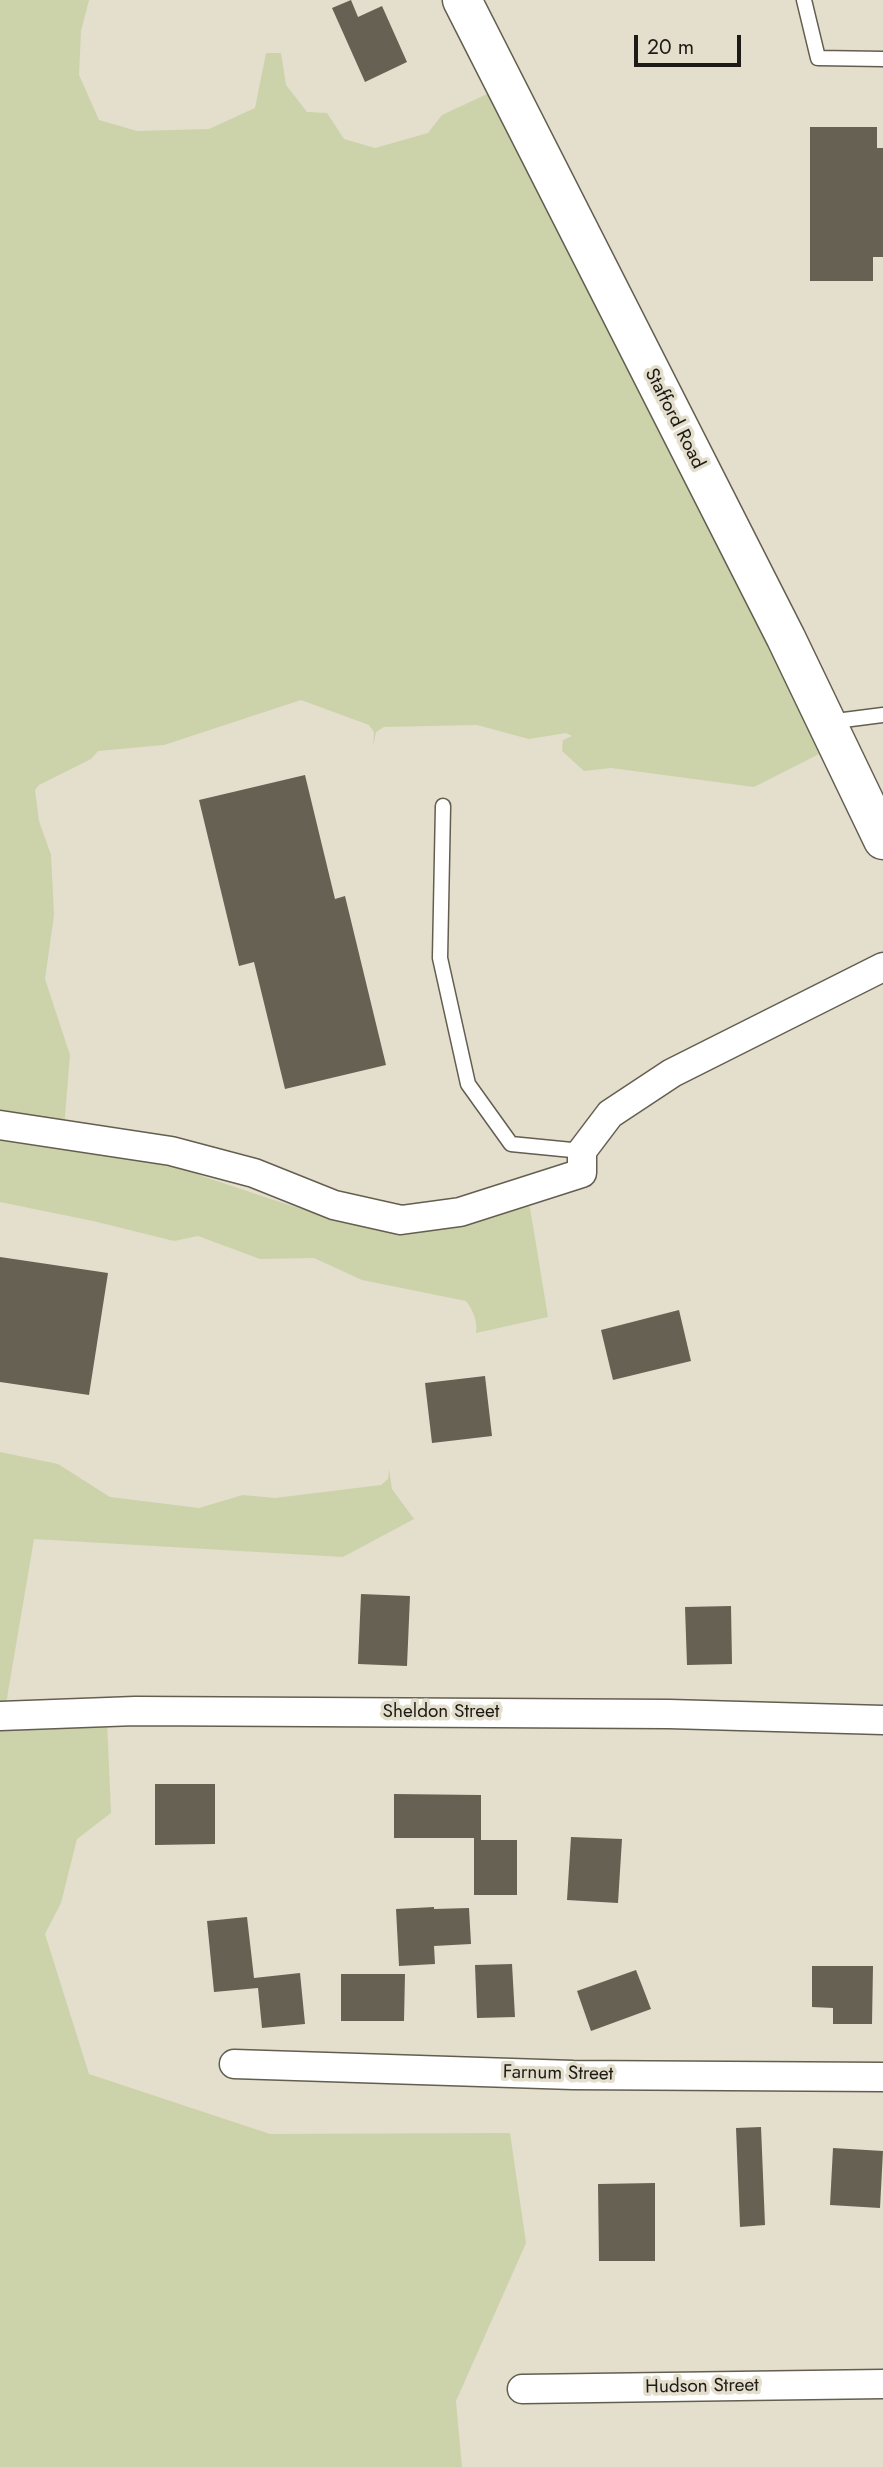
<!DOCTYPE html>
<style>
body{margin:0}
#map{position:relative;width:883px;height:2467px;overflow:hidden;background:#e4decd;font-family:Jost,sans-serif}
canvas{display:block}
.scale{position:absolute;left:634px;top:35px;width:107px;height:32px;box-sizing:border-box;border:4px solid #1d1b15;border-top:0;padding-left:9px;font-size:21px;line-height:24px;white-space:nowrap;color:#1d1b15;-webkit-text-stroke:5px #e4decd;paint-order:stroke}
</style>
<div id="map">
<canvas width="883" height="2467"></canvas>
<div class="scale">20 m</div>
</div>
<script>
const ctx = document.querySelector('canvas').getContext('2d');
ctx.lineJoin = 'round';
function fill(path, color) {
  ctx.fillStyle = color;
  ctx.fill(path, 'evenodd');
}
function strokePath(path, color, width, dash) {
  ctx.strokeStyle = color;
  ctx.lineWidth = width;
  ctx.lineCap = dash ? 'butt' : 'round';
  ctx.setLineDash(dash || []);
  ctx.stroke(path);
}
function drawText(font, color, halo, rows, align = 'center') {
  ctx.font = font + ' Jost,sans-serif';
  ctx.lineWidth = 7;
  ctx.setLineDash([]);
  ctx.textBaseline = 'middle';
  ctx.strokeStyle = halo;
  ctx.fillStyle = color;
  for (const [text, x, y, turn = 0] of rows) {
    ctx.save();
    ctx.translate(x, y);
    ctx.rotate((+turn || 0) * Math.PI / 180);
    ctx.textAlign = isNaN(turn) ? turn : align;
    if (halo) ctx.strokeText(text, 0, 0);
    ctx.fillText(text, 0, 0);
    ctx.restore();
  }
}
const green = new Path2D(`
 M0,0h89l-8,31 -2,44 20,45 38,11 72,-2 46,-21 11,-55h15l5,32 21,27 20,1 17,26 31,9 53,-15 14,-18 58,-27 331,660 -77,39 -143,-19 -27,3 -22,-20 1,-11 9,-4 -6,-3 -37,6 -52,-14 -93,2 -8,5 -3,15 1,-15 -5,-7 -68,-25 -137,45 -66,6 -7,8 -52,26 -4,5 4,31 12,34 3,60 -9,64 25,76 -7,85 92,13 47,23 90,30 39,11 193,-20 6,11 18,109 -72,16c2,-11 -3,-23 -10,-32l-104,-21 -48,-22 -54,1 -62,-23 -24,5 -81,-20 -93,-19z
 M0,1452l58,12 52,33 89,11 44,-13 32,3 106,-13 7,-6 1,-10 3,20 22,30 -71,38 -309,-18 -28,165 101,16 4,93 -34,26 -16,64 -16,31 44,140 181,60 240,-1 16,110 -70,158 6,66h-462z`);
const building = new Path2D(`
 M351,0l7,17 24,-11 25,56 -42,20 -33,-74z
 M810,127h67v21h6v109h-10v24h-63z
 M305,775l30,124 10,-3 41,169 -101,24 -31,-127 -15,4 -40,-166z
 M0,1257l108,16 -19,122 -89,-13z
 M679,1310l12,51 -78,19 -12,-50z
 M485,1376l7,60 -60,7 -7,-60z
 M361,1594l49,2 -3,70 -49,-2z
 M731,1606l1,58 -45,1 -2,-58z
 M155,1784h60v60l-60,1z
 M394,1794l87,1v45h36v55h-43v-57h-80z
 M571,1837l51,2 -4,64 -51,-3z
 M434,1907v2l35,-1 2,36 -37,2 1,18 -36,2 -3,-57z
 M247,1917l7,61 46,-5 5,51 -43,4 -4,-40 -44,4 -7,-71z
 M512,1964l3,53 -38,1 -2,-53z
 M812,1966h61l-1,58h-39v-16l-21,-1z
 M636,1970l15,39 -60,22 -14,-40z
 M341,1974h64l-1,47h-63z
 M761,2127l4,98 -25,2 -4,-99z
 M833,2148l50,3 -3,57 -50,-3z
 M655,2183v78h-56l-1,-77z`);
const service = new Path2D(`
 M804,0l14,58 65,1
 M828,722l55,-7
 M443,806l-3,152 28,126 43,60 71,7`);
const minor = new Path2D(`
 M0,1125l171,26 83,22 80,32 67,15 59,-8 122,-39v-22l28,-37 62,-41 211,-106
 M0,1716l135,-5 534,3 214,6
 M234,2064l339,11 310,2
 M522,2389l361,-5`);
const secondary = new Path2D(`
 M462,0l324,638 97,202`);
const streetNames = [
 ["Stafford Road",674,419,63],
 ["Sheldon Street",441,1712],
 ["Farnum Street",558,2074,1],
 ["Hudson Street",702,2387,-1]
];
fill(green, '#ccd3aa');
fill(building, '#666153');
strokePath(service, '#635e4f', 17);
strokePath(minor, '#635e4f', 31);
strokePath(secondary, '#635e4f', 41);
strokePath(service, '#fff', 14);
strokePath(minor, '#fff', 28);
strokePath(secondary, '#fff', 38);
drawText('19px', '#1d1b15', '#e4decd', streetNames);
</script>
